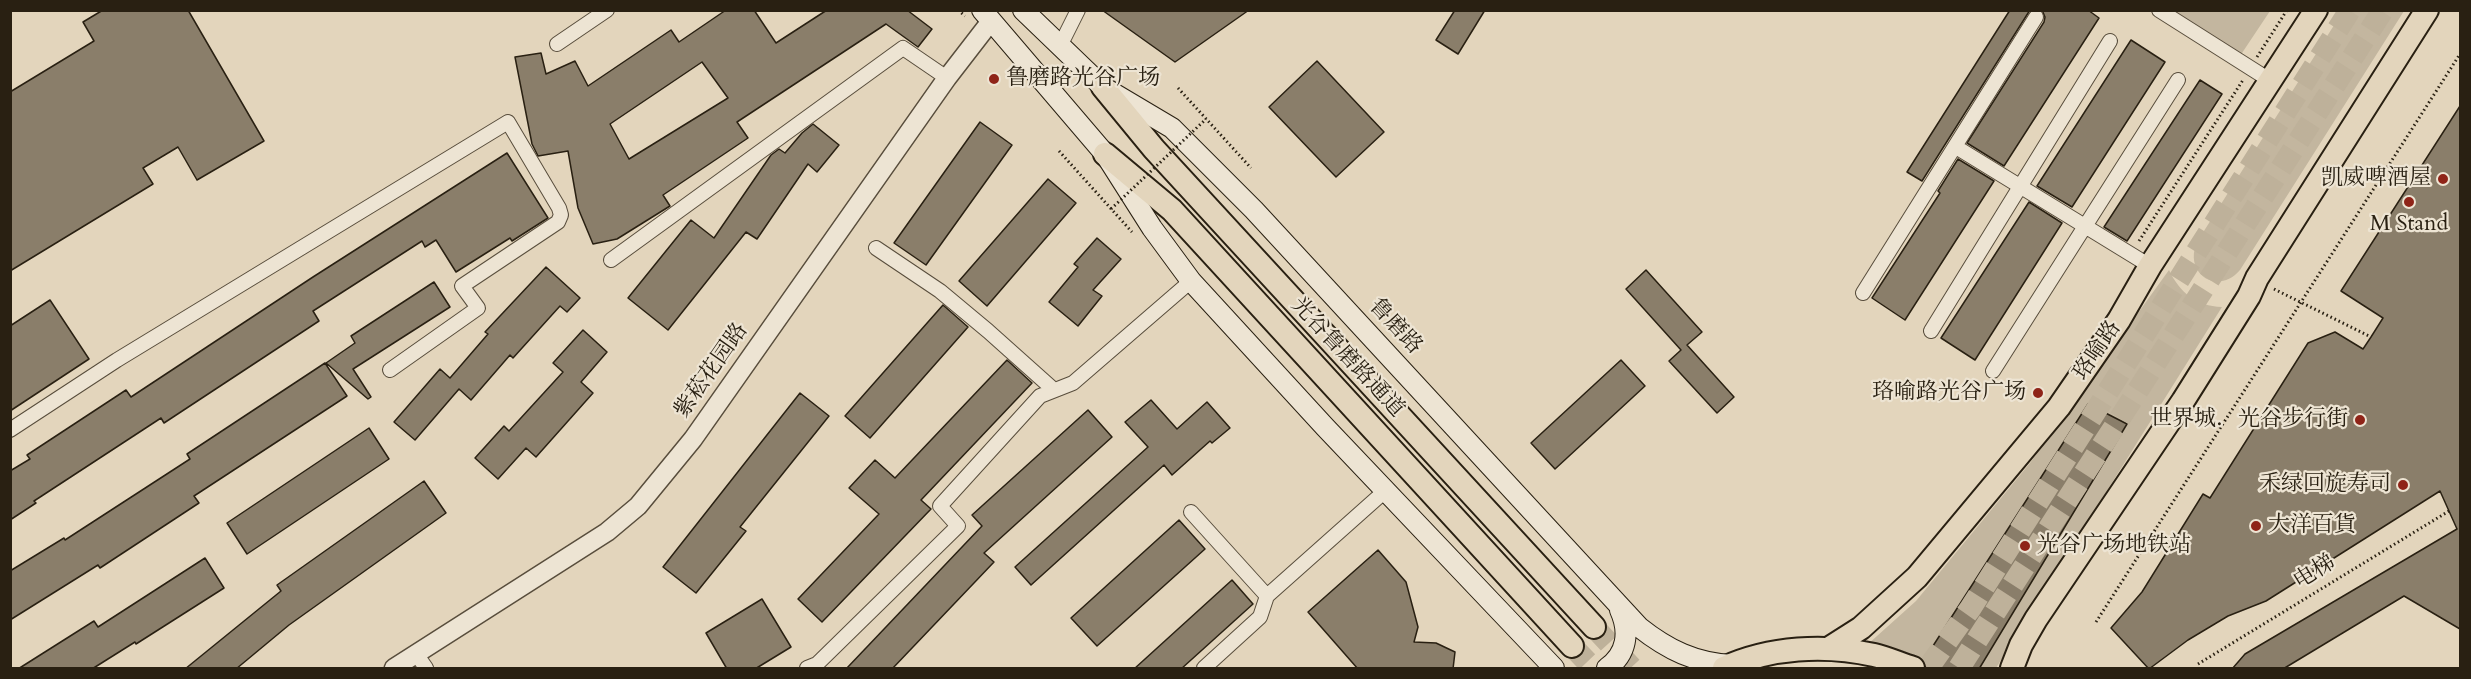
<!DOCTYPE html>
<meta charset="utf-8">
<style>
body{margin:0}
#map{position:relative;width:2471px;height:679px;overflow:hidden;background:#e3d5bc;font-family:Cardo,serif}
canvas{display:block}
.frame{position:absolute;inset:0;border:12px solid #292012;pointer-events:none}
</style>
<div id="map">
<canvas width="2471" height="679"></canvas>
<div class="frame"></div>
</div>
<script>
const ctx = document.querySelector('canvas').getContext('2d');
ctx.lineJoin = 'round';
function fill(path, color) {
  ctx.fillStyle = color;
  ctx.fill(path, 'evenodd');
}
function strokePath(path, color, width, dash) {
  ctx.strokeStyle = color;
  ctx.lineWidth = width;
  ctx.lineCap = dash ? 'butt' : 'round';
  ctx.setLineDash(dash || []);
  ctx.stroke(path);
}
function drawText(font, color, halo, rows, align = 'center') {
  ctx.font = font + ' Cardo,"Noto Serif SC",serif';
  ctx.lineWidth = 4.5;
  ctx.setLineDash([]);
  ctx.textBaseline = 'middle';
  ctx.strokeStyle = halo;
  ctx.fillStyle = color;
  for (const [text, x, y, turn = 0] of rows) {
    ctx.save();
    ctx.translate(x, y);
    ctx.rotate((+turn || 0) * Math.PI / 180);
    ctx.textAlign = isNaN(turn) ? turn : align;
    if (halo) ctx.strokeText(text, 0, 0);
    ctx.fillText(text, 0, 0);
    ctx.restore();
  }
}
const green = new Path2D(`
 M2159,11h111l-32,48z
 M2343,11h61l-164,259c-22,26 -57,4 -43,-28z
 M2169,270c11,23 27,36 53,37l-226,361h-62l-18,-10 -49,-13 49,-44 114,-138z`);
const building = new Path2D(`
 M103,10h85l76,131 -67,39 -19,-33 -35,21 10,16 -143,87v-179l84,-51 -11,-19z
 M726,10h28l22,33 51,-33h80l25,19 -14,18 -32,-23 -149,98 11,16 -85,57 7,11 -53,33 -24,5 -15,-36 -10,-57 -30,5 -6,-12 -17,-87 26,-4 5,21 29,-13 13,25 83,-56 8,12zM702,62l26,36 -99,61 -19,-35z
 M1102,10h147l-74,52z
 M1455,10h30l-27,44 -22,-14z
 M2010,10h20l-108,171 -15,-9z
 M2042,10h46l11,8 -95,148 -37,-23 77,-121 1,-5z
 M2131,40l34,22 -93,145 -35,-21z
 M1317,61l67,71 -48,45 -67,-70z
 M2200,80l22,14 -95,147 -23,-14z
 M2460,106v523l-56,-33 -121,73h-51l13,-15 212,-125 -17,-38 -174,110 -38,15 -40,24 -39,29 -38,-41 31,-36 61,-98 7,4 98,-155 27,-11 28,17 8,-12 12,-19 -42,-27z
 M980,122l32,23 -86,120 -32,-22z
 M813,124l26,21 -22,27 -9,-8 -51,75 -11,-7 -78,98 -40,-32 63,-78 23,18 57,-83 8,-6 6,4 17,-20z
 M507,153l41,65 -36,23 -2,-3 -54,34 -20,-32 -11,7 -3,-6 -109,70 6,10 -155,102 -3,-5 -127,83 2,2 -26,17v-49l20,-12 -3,-4 99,-65 5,7 182,-120z
 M1958,159l36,22 -89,139 -33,-22 68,-105 -2,-2z
 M1048,179l28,24 -89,103 -28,-25z
 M2029,202l33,21 -87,137 -34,-22z
 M1097,238l24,21 -28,31 9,6 -24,30 -29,-24 29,-35 -4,-3z
 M546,267l34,31 -13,14 -7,-6 -47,52 -3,-3 -39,45 -12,-11 -44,51 -21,-18 46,-53 10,9 38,-44 -3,-2z
 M1646,270l56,62 -15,13 47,52 -17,16 -48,-52 12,-11 -55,-61z
 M434,282l16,25 -97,62 18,28 -3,2 -42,-36 29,-20 -4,-7z
 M50,300l39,59 -79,52v-85z
 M943,305l25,22 -98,111 -25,-22z
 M583,330l24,22 -26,30 12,11 -57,64 -10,-9 -28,31 -23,-21 29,-32 5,5 54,-59 -10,-9z
 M1007,360l25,23 -111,117 10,9 -109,113 -24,-23 81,-85 -30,-26 26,-28 20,18z
 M1621,360l24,26 -90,83 -24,-26z
 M325,363l22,33 -153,100 5,7 -99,65 -2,-3 -88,55v-49l54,-33 1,2 125,-81 -3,-5z
 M800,393l29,23 -89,111 6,4 -50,62 -33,-26z
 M1151,400l26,29 30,-27 23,26 -18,15 -2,-2 -38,34 -8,-10 -133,120 -16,-18 133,-120 -23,-25z
 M2088,404l39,20 -148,245h-53l-2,-9z
 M1088,410l24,27 -128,116 10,9 -102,107h-46l136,-143 -10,-11z
 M369,428l20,31 -142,95 -20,-31z
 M424,481l22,32 -157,112 -53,44h-51l96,-78 -4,-6z
 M1179,520l26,29 -108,97 -26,-28z
 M1378,550l28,32 12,45 -4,15 22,1 19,9 -2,17h-95l-50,-57z
 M205,558l19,30 -88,56 -1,-2 -43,27h-74l76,-48 4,6z
 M1232,580l21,24 -72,65h-47z
 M762,599l29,48 -36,22h-28l-21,-36z`);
const primaryTunnel = new Path2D(`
 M1594,627l38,41
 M1572,646l21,22`);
const trunkTunnel = new Path2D(`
 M1928,668l42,-59 380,-599
 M1959,668l424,-658`);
const path = new Path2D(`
 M958,10l7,6
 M2257,57l30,-47
 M1178,88l73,80
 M1059,151l73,81
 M2139,241l104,-161
 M2274,289l97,48
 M2096,622l364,-568
 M2198,664l251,-153`);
const minor = new Path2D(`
 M2159,10l112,71
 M557,44l50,-34
 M1060,46l18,-36
 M1956,147l194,119
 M876,248l64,43 48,40 66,59
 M611,260l292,-212 44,30
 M1863,293l173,-276
 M1931,331l179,-290
 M1993,371l185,-291
 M10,430l107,-70 391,-238 51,86 2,7 -3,7 -96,64 16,22 -88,62
 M1191,512l76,84 118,-105
 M417,655l9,13
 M807,668l10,-4 141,-138 -18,-20 100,-110 33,-13 118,-102
 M1204,668l56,-51 7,-21`);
const tertiary = new Path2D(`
 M394,668l213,-136 31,-26 55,-67 254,-361 44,-57`);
const secondary = new Path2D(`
 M982,10l123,144 47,74 39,53 134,146 229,241
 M1023,10l80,77 69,41 82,82 385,417c29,23 56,36 93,38
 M1607,668c20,-14 23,-36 13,-58`);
const primary = new Path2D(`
 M1103,87l51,62 440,478
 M1105,154l67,56 400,436`);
const trunk = new Path2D(`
 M1828,649l33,-21 56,-51 142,-170 60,-87 31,-54 166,-256
 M1724,668c46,-21 101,-24 150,-13 13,3 26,9 39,13
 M2012,668l9,-23 15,-26 147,-218 66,-105 8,-18 170,-268`);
const pathBridge = new Path2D(`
 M1111,209l95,-90`);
const markers = [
 [994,79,6,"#8f2418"],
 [2443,179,6,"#8f2418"],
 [2409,202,6,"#8f2418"],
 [2038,393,6,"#8f2418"],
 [2360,420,6,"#8f2418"],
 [2403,485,6,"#8f2418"],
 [2256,526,6,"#8f2418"],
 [2025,546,6,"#8f2418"]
];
const poiNames = [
 ["鲁磨路光谷广场",1006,79,"left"],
 ["凯威啤酒屋",2431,179],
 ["M Stand",2409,225,"center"],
 ["珞喻路光谷广场",2026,393],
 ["世界城．光谷步行街",2348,420],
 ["禾绿回旋寿司",2391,485],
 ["大洋百貨",2268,526,"left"],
 ["光谷广场地铁站",2037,546,"left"]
];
const streetNames = [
 ["鲁磨路",1395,327,47],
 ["珞喻路",2098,351,-56],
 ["光谷鲁磨路通道",1347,358,47],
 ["紫菘花园路",712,371,-55],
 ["电梯",2315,573,-32]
];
fill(green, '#c3b69f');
fill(building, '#8a7e6a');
strokePath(building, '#292012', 1.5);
strokePath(primaryTunnel, '#beb19a', 22, [22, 11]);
strokePath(trunkTunnel, '#beb19a', 22, [22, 11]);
strokePath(minor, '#584d3c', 16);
strokePath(tertiary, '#584d3c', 21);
strokePath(secondary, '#292012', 22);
strokePath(primary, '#292012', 26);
strokePath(trunk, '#292012', 26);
strokePath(path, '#292012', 3, [1.5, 3]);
strokePath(minor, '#ede4d3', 14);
strokePath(tertiary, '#ede4d3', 18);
strokePath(secondary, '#ede4d3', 20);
strokePath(primary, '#e3d5bc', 22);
strokePath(trunk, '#e3d5bc', 22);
strokePath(pathBridge, '#292012', 3, [1.5, 3]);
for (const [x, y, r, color] of markers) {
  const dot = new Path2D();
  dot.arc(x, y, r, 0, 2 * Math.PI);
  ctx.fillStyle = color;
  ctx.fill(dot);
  strokePath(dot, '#ede4d3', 2);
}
drawText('22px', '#292012', '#ede4d3', poiNames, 'right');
drawText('22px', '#292012', '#ede4d3', streetNames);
</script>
